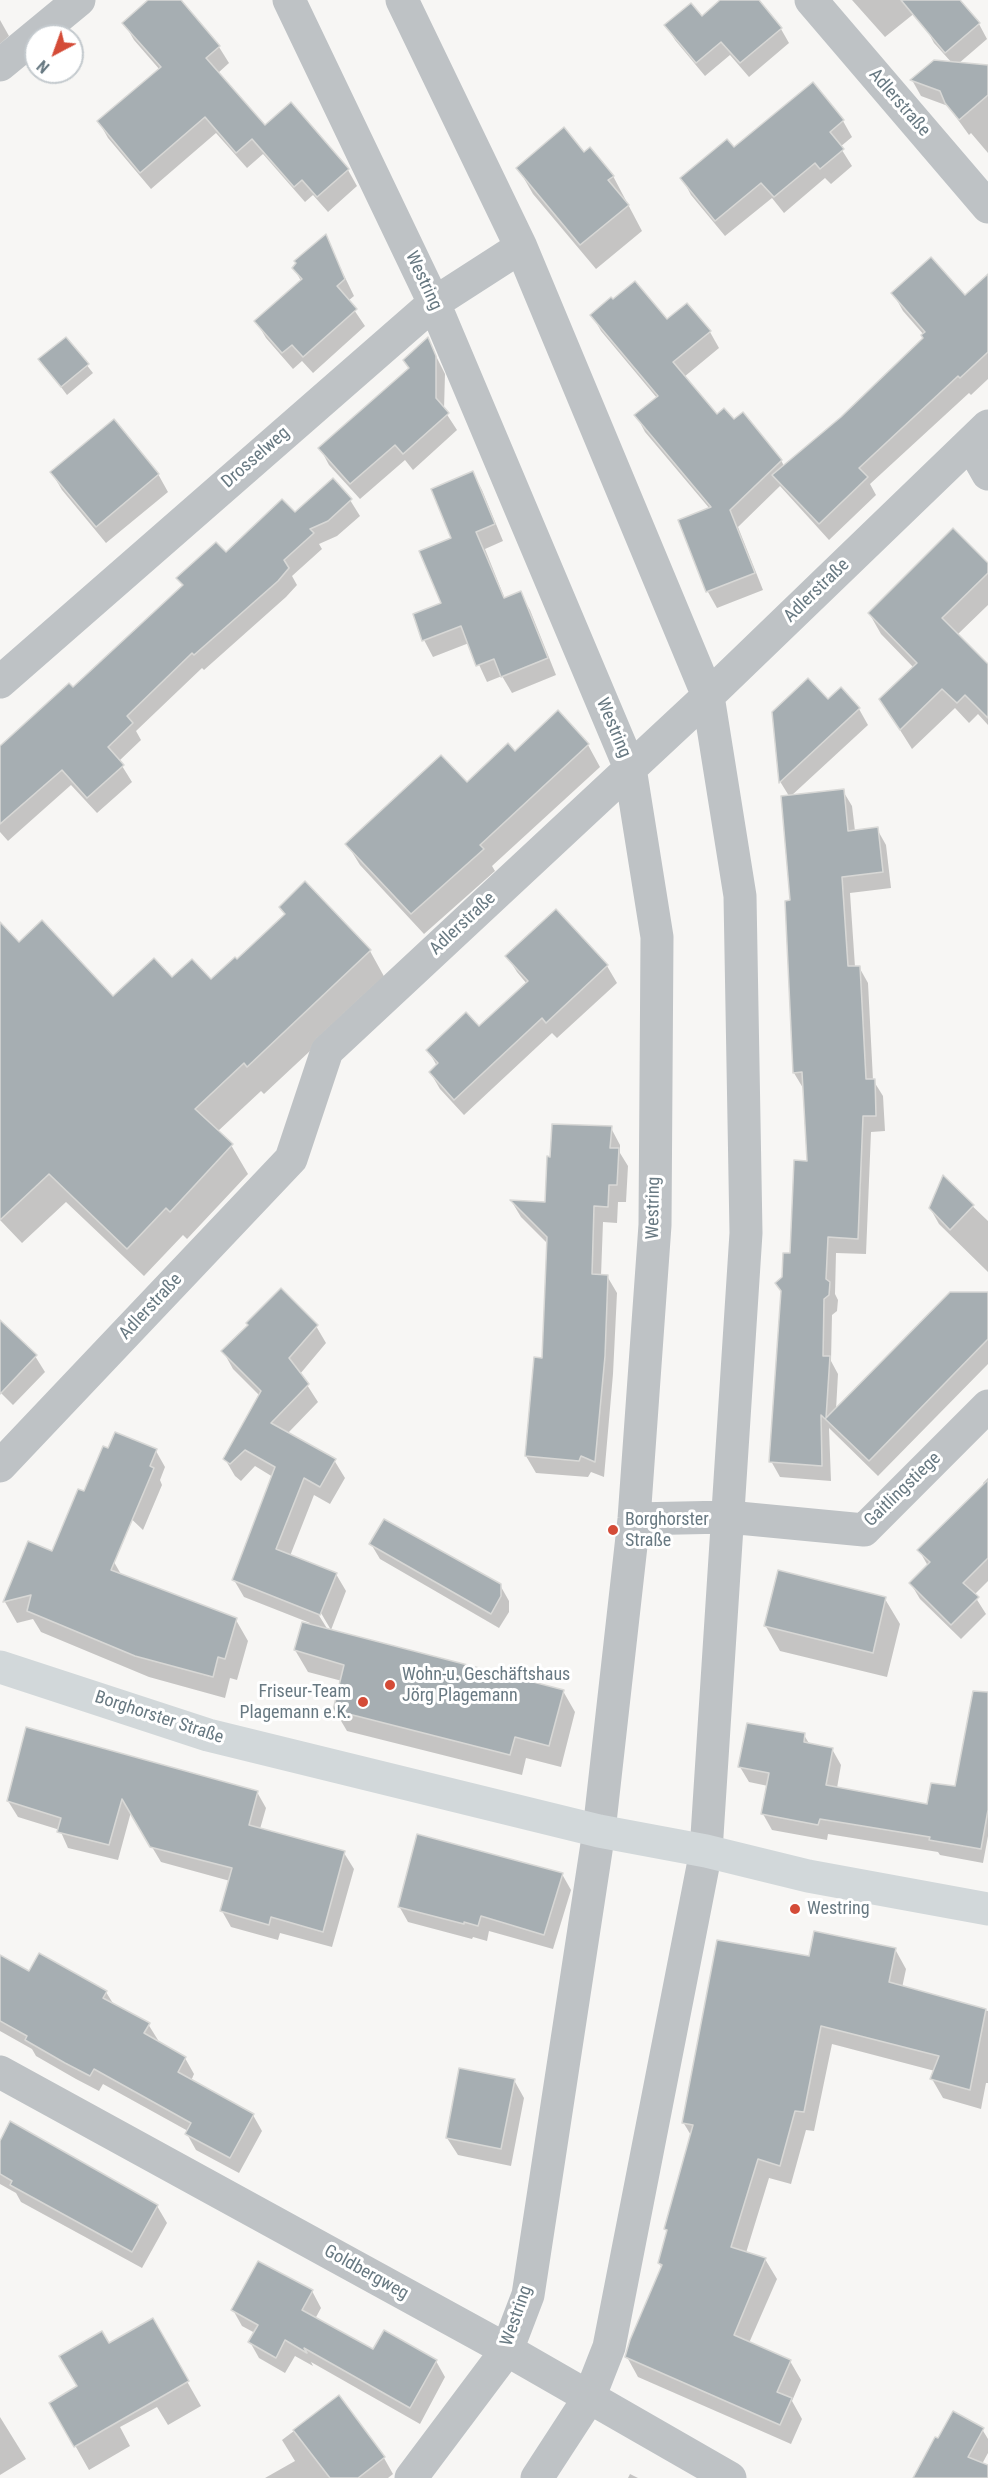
<!DOCTYPE html>
<meta charset="utf-8">
<style>
body{margin:0}
#map{position:relative;width:988px;height:2478px;overflow:hidden;background:#f7f6f4;font-family:"Roboto Condensed",sans-serif}
canvas{display:block}
.north{position:absolute;left:24px;top:24px;width:60px;height:60px;box-sizing:border-box;background:#fff;border:2px solid #c3c9cd;border-radius:50%;rotate:221deg;font-size:16px;font-weight:700;line-height:24px;text-align:center;color:#687982}
.north::after{content:'';display:block;margin:auto;width:21px;height:27px;background:#d44b37;clip-path:polygon(50% 0,100% 100%,50% 72%,0 100%)}
</style>
<div id="map">
<canvas width="988" height="2478"></canvas>
<div class="north">N</div>
</div>
<script>
const ctx = document.querySelector('canvas').getContext('2d');
ctx.lineJoin = 'round';
function fill(path, color) {
  ctx.fillStyle = color;
  ctx.fill(path, 'evenodd');
}
function strokePath(path, color, width, dash) {
  ctx.strokeStyle = color;
  ctx.lineWidth = width;
  ctx.lineCap = dash ? 'butt' : 'round';
  ctx.setLineDash(dash || []);
  ctx.stroke(path);
}
function drawText(font, color, halo, rows, align = 'center') {
  ctx.font = font + ' "Roboto Condensed",sans-serif';
  ctx.lineWidth = 6;
  ctx.setLineDash([]);
  ctx.textBaseline = 'middle';
  ctx.strokeStyle = halo;
  ctx.fillStyle = color;
  for (const [text, x, y, turn = 0] of rows) {
    ctx.save();
    ctx.translate(x, y);
    ctx.rotate((+turn || 0) * Math.PI / 180);
    ctx.textAlign = isNaN(turn) ? turn : align;
    if (halo) ctx.strokeText(text, 0, 0);
    ctx.fillText(text, 0, 0);
    ctx.restore();
  }
}
const shadow = new Path2D(`
 M151,0h27l41,47 10,16 -11,10 46,54 84,43 9,16 -29,26 -15,-17 -8,7 -42,-48 -16,14 -31,-35 -65,56 -43,-51 -9,-16 61,-52 -26,-30 -10,-17z
 M722,0h35l24,29 8,14 -40,34 -19,-22 -25,21 -30,-36 -9,-15 35,-7z
 M852,0h64l5,8 -36,29z
 M959,1l20,23 8,15 -29,25 30,2v87l-17,-20 -2,2 -21,-29 -27,-10 -9,-16 40,-17 -18,-20 -8,-15z
 M0,20l9,16 -9,8z
 M812,84l31,37 9,16 -12,10 12,19 -21,18 -6,-6 -41,35 -12,-15 -47,38 -34,-41 -9,-17 52,-29z
 M584,154l29,22 29,55 -46,38 -63,-75 -15,-26z
 M325,236l29,60 -6,5 17,25 -52,47 -11,-12 -9,8 -27,-31 -10,-17 45,-40 -7,-13z
 M988,285v94l-17,16 -2,-2 -99,91 6,11 -47,45 -49,-54 -42,41 25,63 -46,18 -9,-16 -28,-71 30,-12 -65,-77 -9,-17 21,-17 -56,-67 -9,-16 75,7 43,10 9,16 -35,29 32,39 18,5 47,39 3,6 58,-48 83,-79 -1,-4 -21,-24 -10,-18 72,5z
 M66,339l27,34 -26,22 -27,-36z
 M428,340l17,34 -1,36 13,20 -44,40 -8,-10 -45,39 -31,-34 -9,-17 90,-79 -5,-9z
 M52,473l106,1 10,18 -62,51 -44,-53z
 M473,473l9,17 21,51 -18,8 20,50 15,-6 10,17 26,65 -44,18 -10,-17 -15,6 -18,-39 -36,14 -9,-17 -10,-25 29,-11 10,-65z
 M350,500l10,16 -23,20 -18,8 3,5 -30,27 5,9 -11,12 -82,73 -2,-2 -66,63 5,9 -22,21 13,21 -35,31 -26,-28 -63,56 -8,-9v-84l73,-59 111,-102 -6,-9 117,-64z
 M988,565v40l-31,30 31,31v59l-10,-11 -9,9 -14,-15 -43,41 -31,-49 33,-32 -33,-34 -12,-21z
 M841,689l18,20 9,16 -77,71 52,-5 9,15 3,25 22,-2 9,16 5,43 -41,5 5,74h4l9,16 5,97 10,16 2,35 -14,1 -5,122 -30,-1 -1,41 3,6 -1,11 -5,4 -1,46 7,13 -2,36 152,-117v71l-110,112 -49,-48 2,53 -51,-4 -9,-16 20,-206 18,-93 -6,-74 -9,-15 -5,-277 -8,-13 -7,-71 54,-11z
 M557,712l31,33 12,22 -108,99 3,5 -71,63 -64,-69 -13,-21 119,-59 48,-32z
 M305,884l65,67 16,29 -122,114 -3,-3 -44,41 14,13 17,29 -61,65 -4,-4 -39,41 -78,-74 -44,41 -22,-23v-296l18,20 95,54 59,-19 39,2 26,-19 49,-46 -5,-9z
 M556,911l51,55 10,17 -60,55 -5,-5 -88,82 -24,-26 -10,-17 7,-6 -9,-16 50,-22 49,-44 -10,-12 -10,-16z
 M611,1128l9,17v8l8,13 -2,36h-8l-1,21 -14,-1 -2,54h6l10,17 -4,81 -9,103 -13,-5 -3,5 -52,-4 -10,-17 17,-97 5,-115 -27,-27 -9,-15 34,2z
 M943,1178l45,43v51l-49,-48 -9,-16z
 M0,1322l35,34 10,16 -32,33 -13,-13z
 M316,1326l10,17 -26,31 18,28 -31,32 47,26 11,18 -15,26 -16,-9 -24,61 46,18 10,17 -15,39 -13,-22 -3,1 13,21 235,61 12,21 -14,55 -35,-9 -4,17 -175,-44 -13,-22 8,-28 -34,-9 -13,-22 15,-27 -66,-26 -10,-17 39,-103 -18,-11 -14,15 -6,-5 -10,-17 35,-63 -27,-27 -10,-18z
 M156,1451l9,16 -5,13 2,5 -19,45 -41,-39z
 M988,1478v103l-14,14 12,19 -25,25 -41,-40 -9,-15 17,-18 -9,-16 65,-65 -1,-2z
 M29,1543l23,10 62,9 8,14 114,44 12,21 -11,39 -7,-2 -5,20 -76,-21 -108,-45 -8,-13 -16,4 -12,-21z
 M371,1544l129,41 9,16v11l-10,16 -119,-69z
 M885,1599l15,25 -13,53 -107,-26 -15,-26z
 M804,1735l6,10 22,4 9,16 -4,23 91,18 29,-18 31,-43v91l-5,27 -43,-8 -2,-3 -110,-18 -1,6 -55,-10 -9,-16 5,-28 -19,-4 -9,-15z
 M257,1792l9,16 -6,21 84,24 10,16 -22,78 -52,-14 -2,7 -47,-13 -9,-16 8,-30 -69,-19 -30,-50 -13,48 -50,-12 -8,-18 -42,-13 -10,-16z
 M562,1874l9,16 -18,59 -64,-18 -2,10 -14,-4 -1,2 -64,-17 -9,-16z
 M895,1949l11,20 -4,19 86,23v-3v75h-2l-5,26 -38,-11 -11,-19 3,-8 -103,-27 -18,87 -8,-1 -15,54 -22,-6 -23,75 19,6 12,20 -28,64 41,18 11,19 -9,21 10,18 -11,25 -153,-67 -11,-20 35,-89 -3,-5 9,-31 -2,-3 26,-92 -9,-15 127,-164z
 M0,1957l29,17 77,18 8,13 34,19 10,16 -2,2 29,16 9,16 -3,7 62,34 9,16 -23,42 -43,-23 -9,-16 1,-3 -85,-47 -4,7 -23,-12 -40,-23 -4,-7 -32,-18z
 M514,2080l10,18 -13,68 -53,-11 -11,-17z
 M0,2144l157,62 10,17 -25,45 -121,-66 -5,-9 -16,-9z
 M312,2291l9,17 -6,11 59,32 62,10 9,16 -25,47 -109,-62 2,4 -18,-10 -10,17 -26,-15 -9,-16 5,-9 -13,-7 -9,-16z
 M152,2320l49,86 -33,19 -11,-18 -37,20 10,19 -41,24 -38,-67 28,-16 29,-42z
 M339,2397l45,61 9,16 -5,4h-123l30,-17 -13,-21z
 M0,2417l26,42 -26,16z
 M982,2429l6,10v14l-6,11 6,3v11h-73z
 M630,2474l8,4h-10z`);
const building = new Path2D(`
 M148,0h33l39,46 -14,12 59,67 26,-23 58,67 -32,28 -15,-17 -8,7 -42,-48 -16,14 -31,-36 -65,56 -43,-52 64,-54 -39,-44z
 M720,0h39l23,28 -42,35 -19,-21 -25,21 -32,-38 27,-22 11,13z
 M901,0h59l20,23 -35,30z
 M934,60l54,5v30l-29,25 -14,-17 -5,-12 -30,-11z
 M813,82l31,38 -14,12 14,17 -24,20 -5,-6 -41,34 -13,-14 -46,38 -35,-43 47,-39 7,8z
 M564,127l20,25 6,-5 24,29 -6,4 21,25 -49,40 -64,-77z
 M326,234l19,45 -8,7 20,23 -54,48 -11,-12 -10,8 -28,-32 48,-42 -10,-11 4,-5 -2,-2z
 M931,257l34,38 23,-21v78l-28,26 -2,-2 -99,92 9,9 -49,47 -47,-49 69,-58 82,-79 -2,-3 4,-3 -34,-39z
 M635,281l32,38 20,-16 24,28 -38,31 44,52 7,-6 10,11 9,-7 39,48 -52,50 25,63 -49,19 -28,-72 33,-13 -77,-92 24,-19 -68,-81 21,-18 2,2z
 M66,337l23,27 -28,23 -23,-28z
 M428,337l8,19v42l13,15 -46,41 -8,-9 -45,39 -32,-36 91,-80 -6,-8z
 M114,419l45,55 -63,53 -46,-55z
 M473,471l22,53 -19,8 28,66 17,-7 27,67 -47,19 -7,-18 -18,7 -15,-40 -39,15 -9,-27 28,-11 -22,-52 32,-13 -20,-49z
 M333,478l19,21 -24,22 -18,8 4,4 -30,27 5,8 -11,13 -84,74 -2,-2 -65,63 6,7 -25,24 16,18 -37,33 -25,-28 -62,54v-78l69,-63 4,4 110,-102 -7,-7 40,-36 10,10 56,-53 13,13z
 M953,528l35,35v10l-46,45 46,46v54l-23,-23 -8,8 -15,-14 -42,41 -21,-31 38,-36 -49,-50z
 M808,678l20,21 13,-12 19,21 -81,75 -7,-71z
 M558,710l31,34 -109,101 4,4 -73,65 -66,-70 96,-89 26,27 41,-39 7,8z
 M844,789l4,42 30,-4 5,45 -41,5 6,89h12l6,113h9l1,37h-13l-5,123 -30,-2 -2,42 4,3 -1,13 -5,4 -1,57h7l-4,62 124,-126h38v47l-119,122 -48,-46 1,51 -53,-4 12,-171 -6,-8 7,-6 1,-24h7l4,-93 13,1 -5,-89 -9,1 -8,-172 5,-1 -9,-104z
 M305,881l66,69 -124,117 -3,-4 -49,46 38,35 -63,68 -4,-4 -39,41 -78,-75 -49,46v-298l19,20 23,-22 71,76 41,-38 18,19 20,-18 19,20 24,-22 2,2 48,-45 -6,-7z
 M556,909l52,56 -62,58 -4,-5 -88,82 -25,-28 9,-9 -12,-13 40,-38 13,14 49,-45 -23,-25z
 M552,1124l60,2 -2,22h9l-2,37h-8l-1,22 -14,-1 -2,68 16,1 -3,81 -10,106 -14,-6 -2,5 -54,-5 9,-99 8,1 5,-121 -37,-37 35,2 2,-46 3,1z
 M943,1175l31,30 -24,25 -21,-22z
 M281,1288l37,37 -29,33 20,26 -38,39 65,36 -16,28 -16,-9 -28,71 61,24 -17,42 -88,-35 43,-113 -30,-17 -15,14 -7,-5 38,-68 -40,-40 27,-26 -2,-2z
 M0,1320l37,35 -37,39z
 M115,1432l42,17 -7,17 4,2 -43,102 126,48 -12,41 -7,-2 -5,20 -78,-21 -108,-45 4,-16 -28,7 25,-61 24,10 26,-62 6,2 19,-45 5,2z
 M988,1480v78l-25,25 16,14 -28,28 -42,-42 21,-21 -13,-12z
 M384,1519l117,65v12l-10,18 -122,-70z
 M778,1570l108,27 -13,56 -109,-27z
 M302,1622l262,68 -15,56 -34,-9 -5,18 -177,-45 11,-45 -50,-15z
 M973,1691l15,1v118l-7,39 -52,-9 1,-3 -110,-18 -2,6 -57,-11 8,-41 -31,-6 9,-44 58,10 -1,9 29,6 -7,37 101,19 4,-21 24,3z
 M26,1727l232,64 -9,34 96,26 -22,81 -52,-15 -2,8 -49,-14 12,-43 -82,-21 -28,-48 -13,46 -52,-13 4,-14 -54,-17z
 M417,1834l146,39 -19,62 -63,-19 -3,10 -14,-4v2l-66,-17z
 M814,1931l82,17 -7,34 97,27 -16,81 -40,-11 9,-23 -118,-30 -17,86 -9,-1 -15,55 -22,-7 -27,88 35,11 -32,77 57,25 -14,32 15,6 -12,27 -155,-68 5,-17 32,-75 -4,-2 9,-33 -3,-1 29,-104 -11,-2 35,-183 92,16z
 M39,1953l68,38 -4,7 47,25 -6,10 42,24 -8,15 76,42 -24,44 -45,-24 6,-11 -97,-54 -4,7 -25,-13 -40,-23 2,-4 -27,-15v-66l29,16z
 M459,2068l56,11 -14,70 -55,-11z
 M10,2121l148,84 -26,47 -122,-67 2,-4 -12,-7v-33z
 M258,2261l55,29 -11,20 71,39 11,-19 53,30 -27,48 -106,-60 3,5 -22,-13 -9,18 -28,-16 10,-17 -27,-15z
 M153,2318l36,63 -115,66 -25,-44 28,-17 -18,-30 43,-25 7,12z
 M339,2395l46,62 -27,21h-28l-37,-48z
 M953,2411l31,17 -16,29 20,8v13h-75l22,-41 3,1z`);
const minor = new Path2D(`
 M289,0l145,303 196,465 27,169 -2,288 -21,294 -35,312 -71,464 -21,55 -96,128
 M402,0l119,247 187,449 32,200 6,337 -40,618 -97,496 -20,51 -52,80
 M811,0l177,207
 M0,65l79,-65
 M971,444l17,30
 M0,682l434,-379 87,-56
 M0,1466l291,-307 36,-108 381,-355 280,-270
 M634,1519l94,-2 136,13 124,-124
 M0,2072l507,278 223,128`);
const secondary = new Path2D(`
 M0,1667l208,68 391,96 107,20 102,25 180,33`);
const markers = [
 [613,1530,6,"#d44b37"],
 [390,1685,6,"#d44b37"],
 [363,1702,6,"#d44b37"],
 [795,1909,6,"#d44b37"]
];
const streetNames = [
 ["Adlerstraße",899,103,49],
 ["Westring",423,281,65],
 ["Drosselweg",256,458,-41],
 ["Adlerstraße",817,591,-44],
 ["Westring",613,728,67],
 ["Adlerstraße",463,924,-43],
 ["Westring",654,1208,-89],
 ["Adlerstraße",151,1307,-47],
 ["Gaitlingstiege",903,1490,-44],
 ["Borghorster Straße",159,1718,18],
 ["Goldbergweg",366,2273,29],
 ["Westring",517,2316,-71]
];
const poiNames = [
 ["Borghorster",625,1520],
 ["Straße",625,1541],
 ["Wohn-u. Geschäftshaus",402,1675],
 ["Jörg Plagemann",402,1696],
 ["Friseur-Team",351,1692,"right"],
 ["Plagemann e.K.",351,1713,"right"],
 ["Westring",807,1909]
];
fill(shadow, '#0003');
fill(building, '#a6aeb2');
strokePath(building, '#d8d8d6', 1.5);
strokePath(minor, '#bec2c5', 33);
strokePath(secondary, '#d2d8da', 33);
for (const [x, y, r, color] of markers) {
  const dot = new Path2D();
  dot.arc(x, y, r, 0, 2 * Math.PI);
  ctx.fillStyle = color;
  ctx.fill(dot);
  strokePath(dot, '#fff', 2);
}
drawText('18px', '#687982', '#fff', streetNames);
drawText('18px', '#687982', '#fff', poiNames, 'left');
</script>
